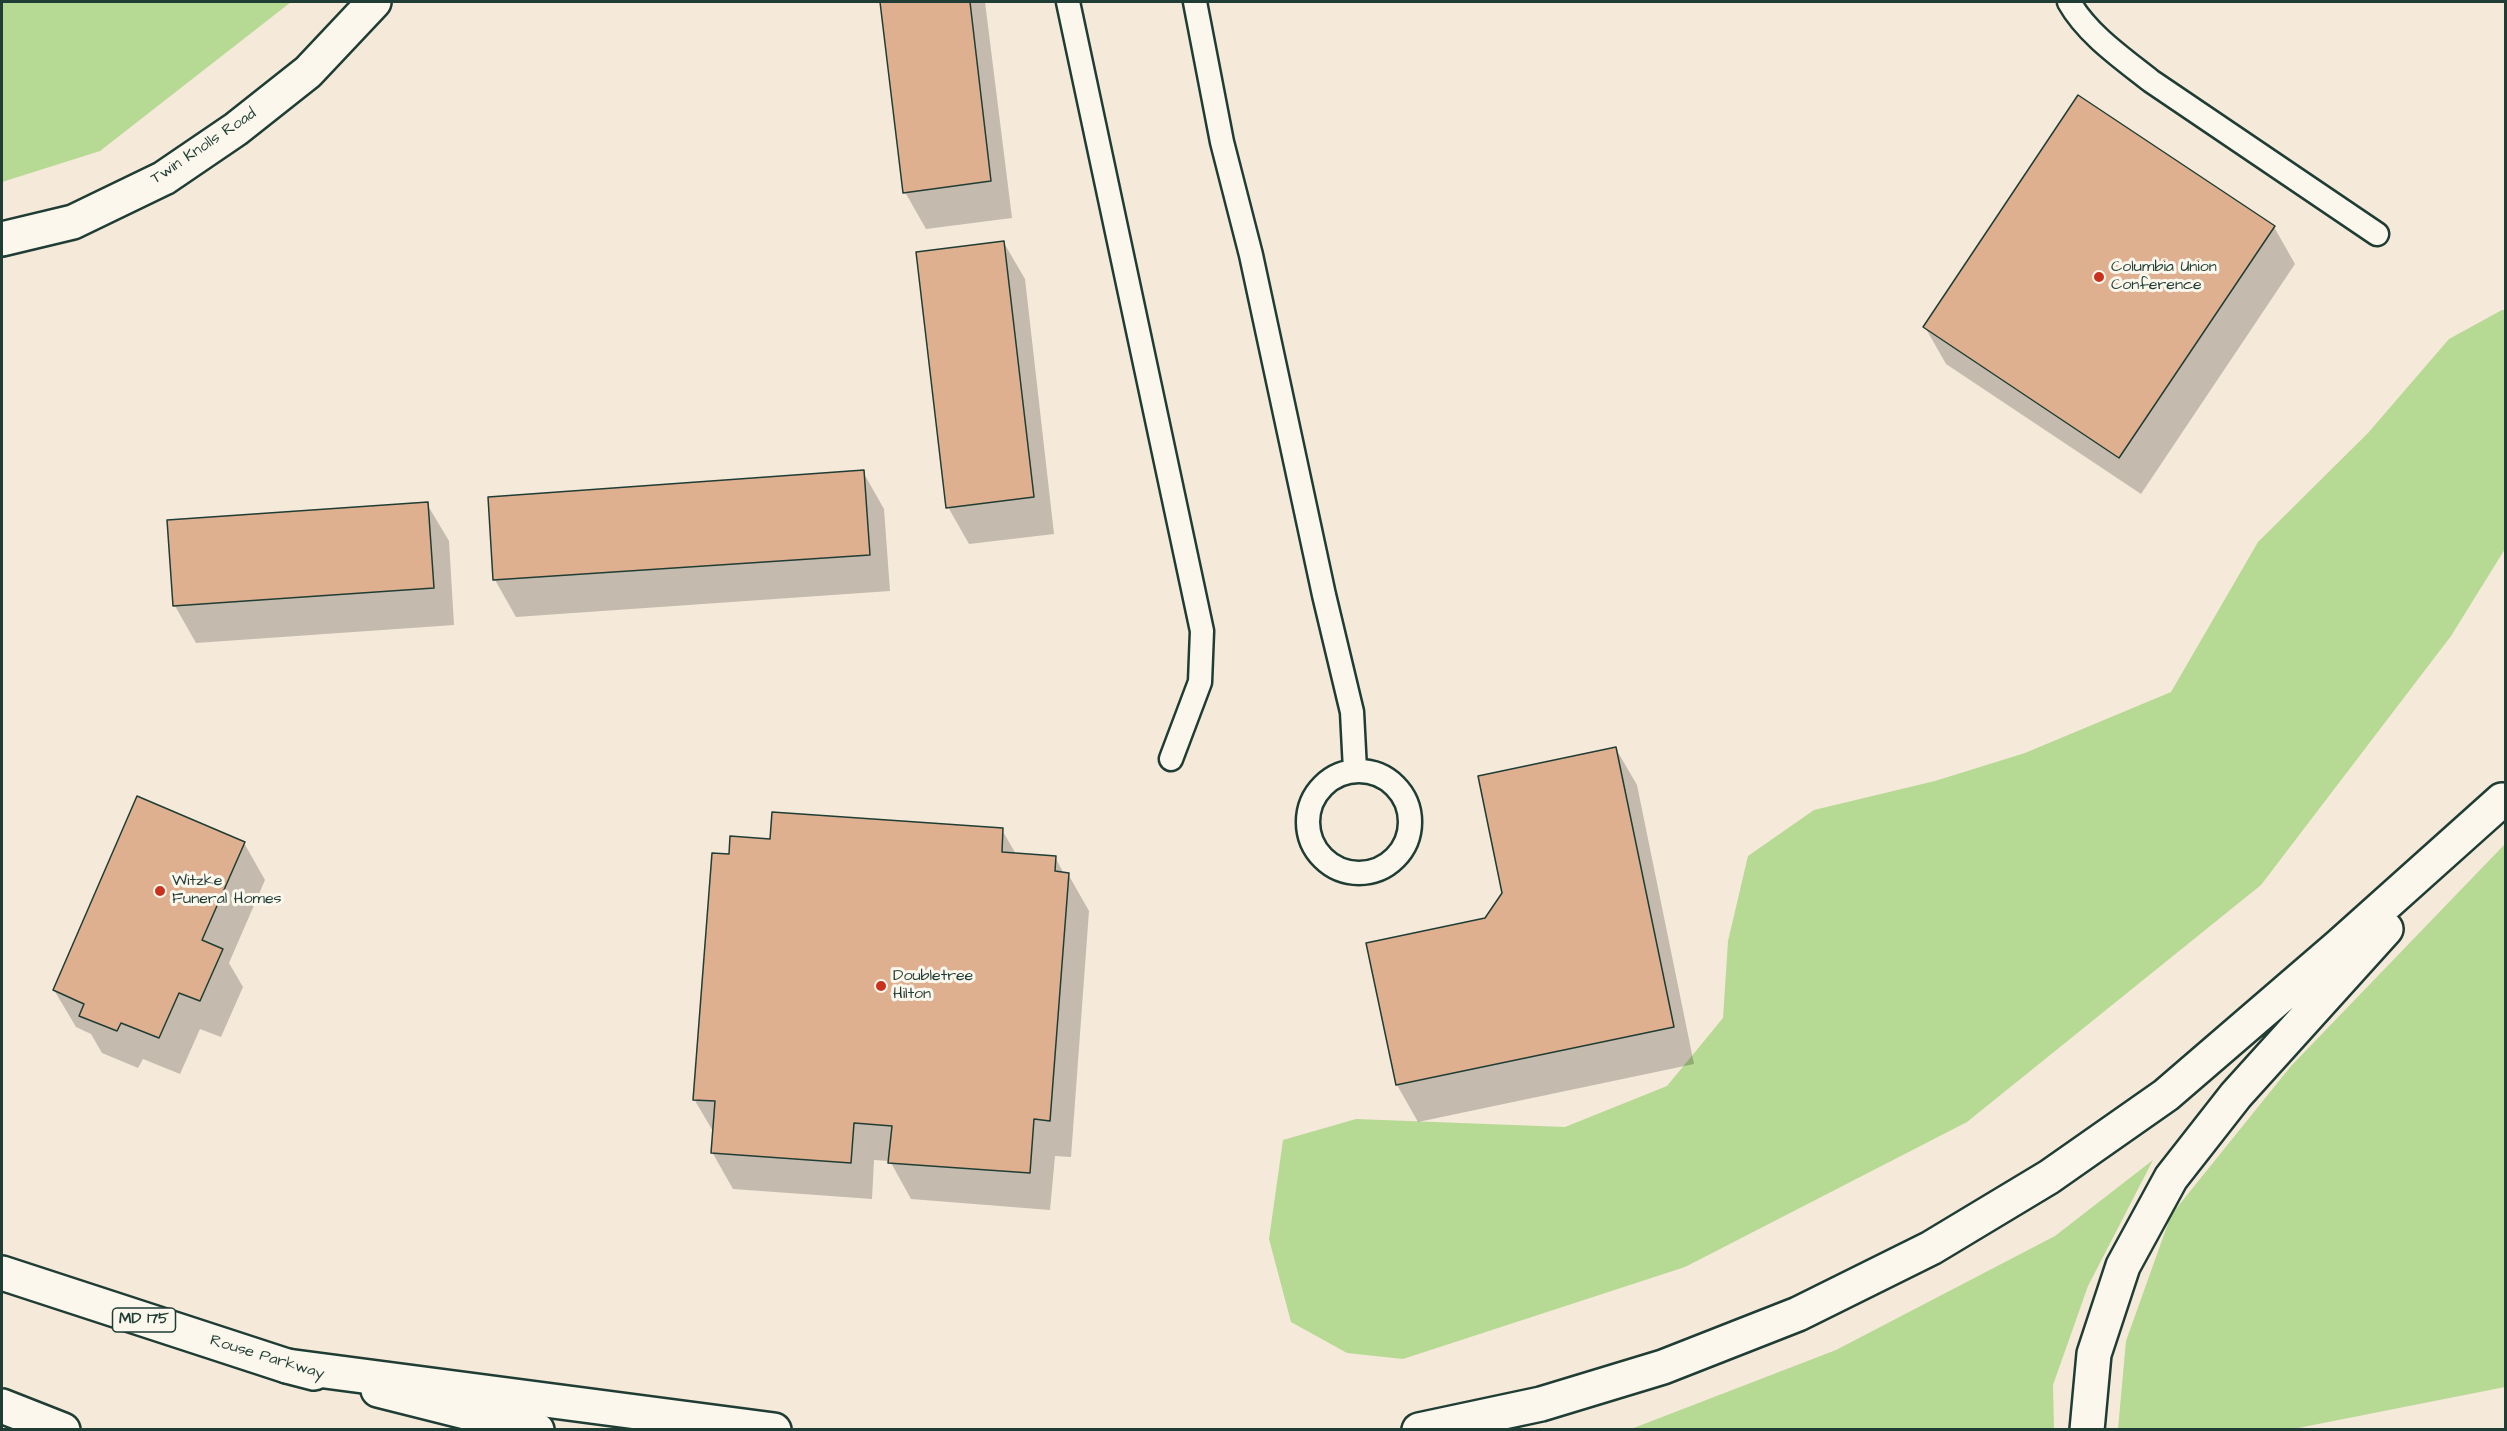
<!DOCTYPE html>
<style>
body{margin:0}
#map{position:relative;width:2507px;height:1431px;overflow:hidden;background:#f5e9d9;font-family:"Architects Daughter",sans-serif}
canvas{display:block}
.frame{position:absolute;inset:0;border:3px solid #1f3d34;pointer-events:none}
</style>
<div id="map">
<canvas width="2507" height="1431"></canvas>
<div class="frame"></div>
</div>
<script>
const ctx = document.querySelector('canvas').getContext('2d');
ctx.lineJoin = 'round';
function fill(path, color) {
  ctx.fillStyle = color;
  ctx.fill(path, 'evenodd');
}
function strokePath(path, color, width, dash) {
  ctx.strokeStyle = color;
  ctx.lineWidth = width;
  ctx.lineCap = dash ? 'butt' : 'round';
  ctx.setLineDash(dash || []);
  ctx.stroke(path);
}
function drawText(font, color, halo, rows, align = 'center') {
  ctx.font = font + ' "Architects Daughter",sans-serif';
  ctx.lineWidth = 6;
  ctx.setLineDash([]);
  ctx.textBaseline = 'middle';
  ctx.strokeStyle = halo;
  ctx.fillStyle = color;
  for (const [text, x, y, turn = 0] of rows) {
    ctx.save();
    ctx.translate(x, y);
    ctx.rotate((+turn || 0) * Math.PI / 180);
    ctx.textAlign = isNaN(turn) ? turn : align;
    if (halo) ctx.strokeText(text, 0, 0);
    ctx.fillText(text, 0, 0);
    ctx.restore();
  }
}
const green = new Path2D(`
 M2,2h289l-191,149 -98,31z
 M2502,310h4l-1,239 -54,87 -190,249 -294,237 -282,145 -282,92 -56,-6 -56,-31 -22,-83 14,-99 73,-21 209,8 102,-41 56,-68 5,-77 20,-85 66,-46 121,-29 90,-28 146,-61 87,-150 110,-109 81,-94z
 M2505,844v543l-212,42h-175l8,-88 45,-126 120,-149z
 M2153,1160l-65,126 -35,99 1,44h-423l205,-79 219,-114z`);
const shadow = new Path2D(`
 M881,2h104l27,216 -86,11 -21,-37z
 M2274,227l21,37 -154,230 -195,-130 -21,-37z
 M1004,243l21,36 29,255 -85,10 -21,-37z
 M863,472l21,37 6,82 -374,26 -21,-37z
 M427,504l22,37 5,84 -258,18 -21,-37z
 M1616,749l21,36 57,279 -276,58 -21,-37 -29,-141 118,-25z
 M1002,830l14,24 39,3 9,17h4l21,37 -18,246 -16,-1 -5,54 -139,-11 -21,-38 -16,-1 -2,39 -139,-10 -21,-37 2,-19 -20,-34 36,-243 41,-16z
 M244,843l21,37 -36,83 14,24 -22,50 -21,-8 -20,45 -37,-15 -5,9 -36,-15 -11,-19 -15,-7 -22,-37z`);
const building = new Path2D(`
 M880,2h90l21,179 -88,12z
 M2078,95l197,131 -156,232 -196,-131z
 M1004,241l30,256 -88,11 -30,-256z
 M864,470l6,85 -377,25 -5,-83z
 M428,502l6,86 -261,18 -6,-86z
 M1616,747l58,280 -278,58 -30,-142 119,-25 17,-25 -24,-117z
 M137,796l108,46 -43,98 21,9 -23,52 -21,-8 -20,45 -38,-15 -4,8 -38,-15 5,-12 -31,-14z
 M772,812l231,16 -1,24 54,4 -1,15 14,2 -19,248 -16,-2 -4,54 -142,-10 4,-37 -38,-3 -3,40 -140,-10 4,-52 -22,-1 19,-247 17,1 1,-18 40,3z`);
const service = new Path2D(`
 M1068,2l134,629 -2,51 -29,77
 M1195,2l27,140 29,113 73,340 28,117 3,58
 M2069,2c18,32 53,56 82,79l226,153
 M1308 822a51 51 0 1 1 102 0a51 51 0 1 1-102 0Z`);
const minor = new Path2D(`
 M2,239l71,-17 91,-44 72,-49 72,-57 66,-70`);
const primary = new Path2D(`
 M2,1273l285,93 27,7
 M378,1390l159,40
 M2,1406l61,24`);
const motorway = new Path2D(`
 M287,1366l487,64
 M1419,1430l122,-26 122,-37 135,-53 133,-66 118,-71 117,-82 173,-149 163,-146
 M2087,1430l7,-76 29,-88 48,-88 65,-83 150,-166`);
const markers = [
 [2099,277,6,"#c8321e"],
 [160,891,6,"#c8321e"],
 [881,986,6,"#c8321e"]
];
const shields = [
 [144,1320,63]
];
const shieldNames = [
 ["MD 175",144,1320]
];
const streetNames = [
 ["Twin Knolls Road",204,147,-34],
 ["Rouse Parkway",267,1358,17]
];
const poiNames = [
 ["Columbia Union",2111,268],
 ["Conference",2111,286],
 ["Witzke",172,882],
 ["Funeral Homes",172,900],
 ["Doubletree",893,977],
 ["Hilton",893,995]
];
fill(green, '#b6d994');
fill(shadow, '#0003');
fill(building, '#deb08f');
strokePath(building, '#1f3d34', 1.5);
strokePath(service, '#1f3d34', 27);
strokePath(minor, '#1f3d34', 38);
strokePath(primary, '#1f3d34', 38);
strokePath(motorway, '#1f3d34', 38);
strokePath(service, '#fbf7ec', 22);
strokePath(minor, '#fbf7ec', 33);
strokePath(primary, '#fbf7ec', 33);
strokePath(motorway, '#fbf7ec', 33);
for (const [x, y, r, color] of markers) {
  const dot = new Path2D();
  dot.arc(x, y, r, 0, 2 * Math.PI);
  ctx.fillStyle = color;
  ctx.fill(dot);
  strokePath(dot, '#fbf7ec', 2);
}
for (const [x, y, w] of shields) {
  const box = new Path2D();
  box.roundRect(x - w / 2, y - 12, w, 24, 4.5);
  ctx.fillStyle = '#fbf7ec';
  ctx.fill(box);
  strokePath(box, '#1f3d34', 1.5);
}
drawText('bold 15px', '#1f3d34', null, shieldNames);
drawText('16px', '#1f3d34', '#fbf7ec', streetNames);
drawText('16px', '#1f3d34', '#fbf7ec', poiNames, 'left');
</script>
